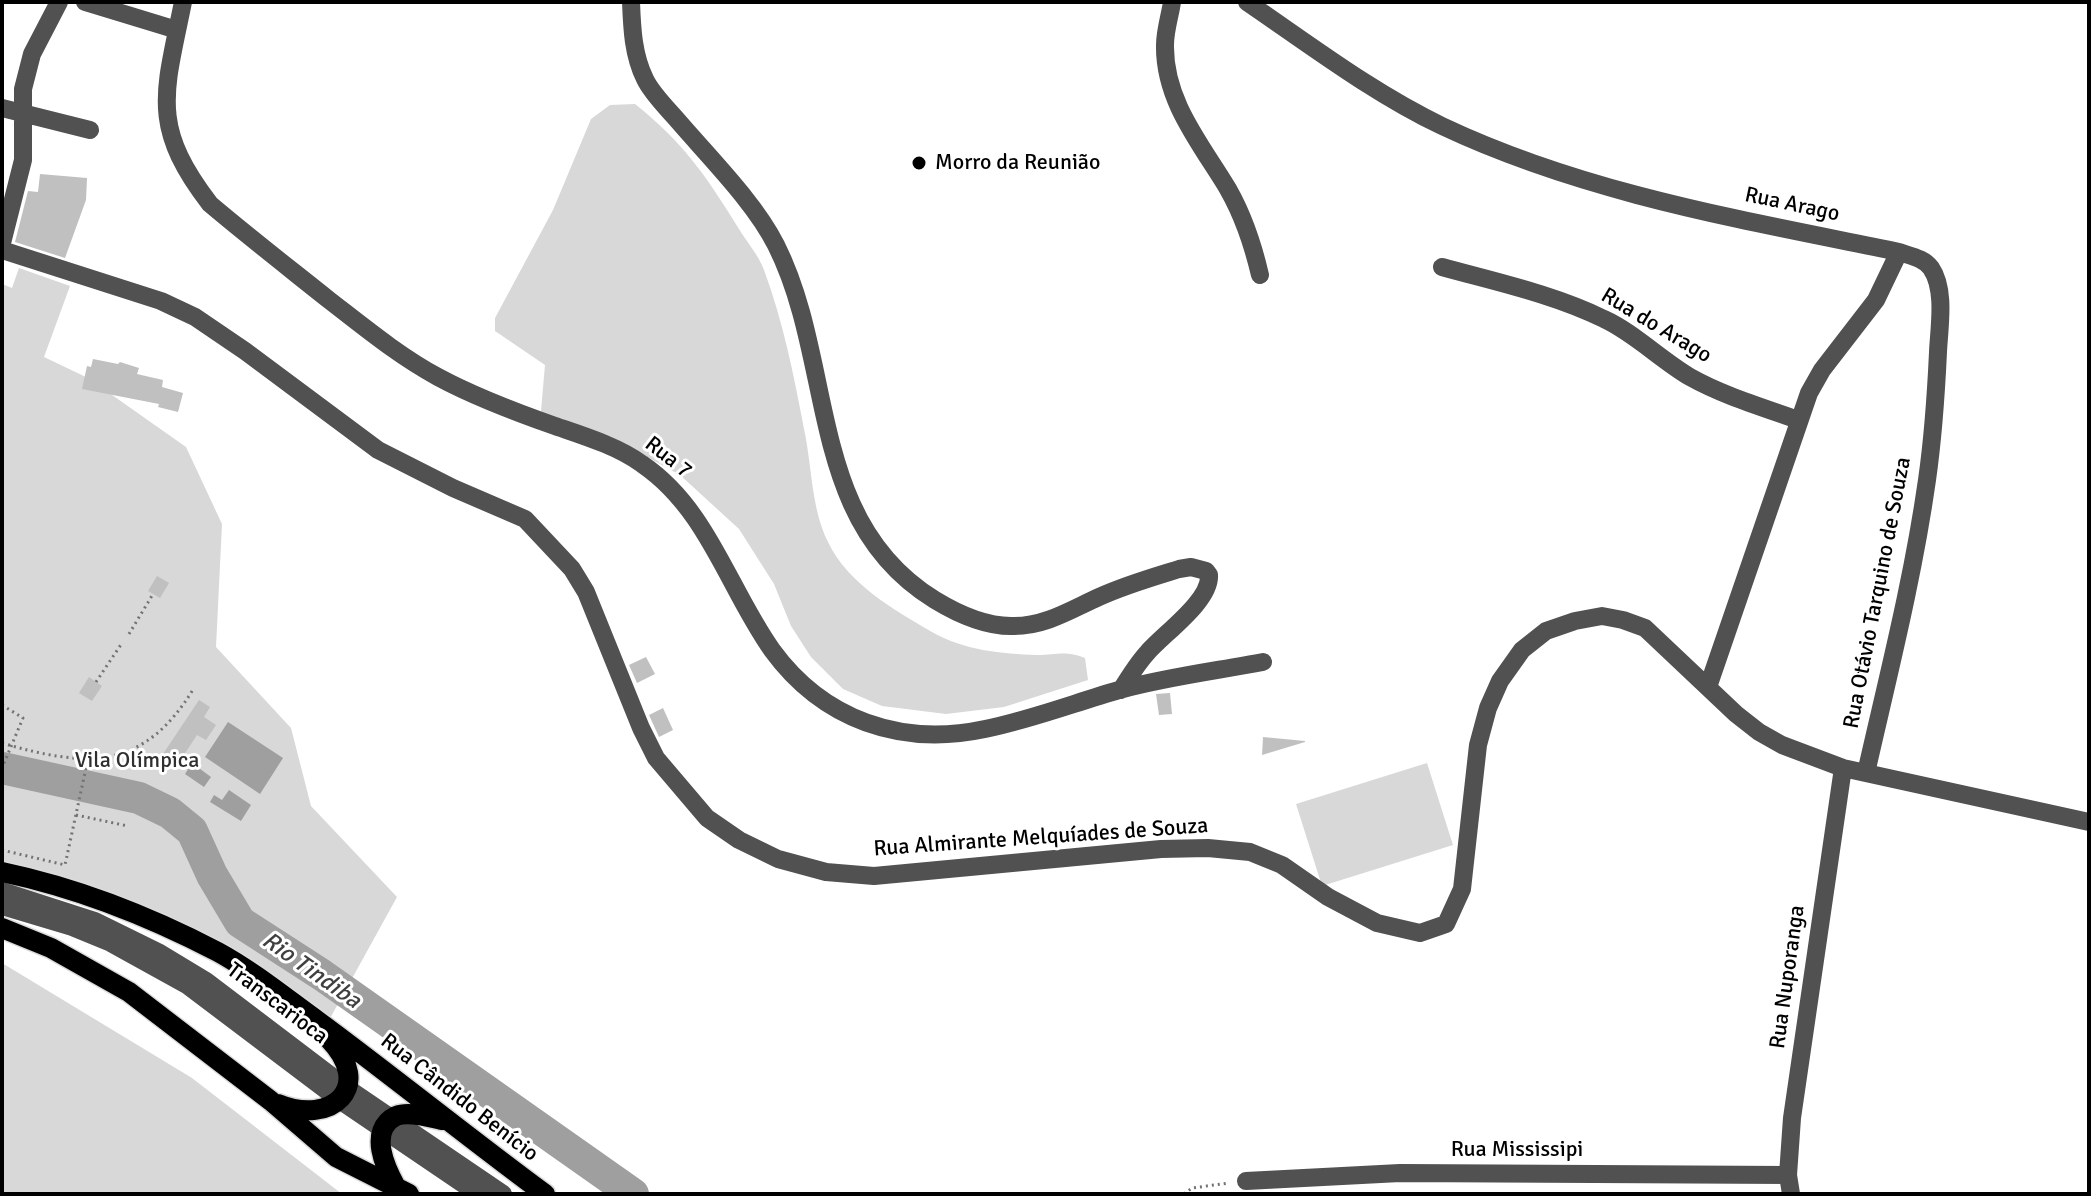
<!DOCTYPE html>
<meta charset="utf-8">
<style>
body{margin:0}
#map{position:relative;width:2091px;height:1196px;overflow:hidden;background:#fff;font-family:Signika,sans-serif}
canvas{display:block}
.frame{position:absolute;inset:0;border:4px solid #000;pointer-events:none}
</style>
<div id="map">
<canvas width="2091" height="1196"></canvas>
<div class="frame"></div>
</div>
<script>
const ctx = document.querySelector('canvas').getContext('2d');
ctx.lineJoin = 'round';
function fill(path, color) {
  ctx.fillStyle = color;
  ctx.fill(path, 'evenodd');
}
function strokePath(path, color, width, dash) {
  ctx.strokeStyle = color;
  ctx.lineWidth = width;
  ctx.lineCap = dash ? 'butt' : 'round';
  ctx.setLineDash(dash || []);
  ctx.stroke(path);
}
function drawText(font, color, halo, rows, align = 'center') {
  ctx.font = font + ' Signika,sans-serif';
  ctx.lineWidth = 6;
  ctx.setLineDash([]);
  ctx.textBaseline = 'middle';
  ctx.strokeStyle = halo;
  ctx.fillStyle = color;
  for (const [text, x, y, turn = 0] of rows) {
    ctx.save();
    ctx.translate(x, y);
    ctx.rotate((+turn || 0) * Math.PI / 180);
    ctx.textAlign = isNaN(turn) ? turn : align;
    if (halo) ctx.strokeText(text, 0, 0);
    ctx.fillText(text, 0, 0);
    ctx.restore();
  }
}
const green = new Path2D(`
 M635,104c48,38 72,73 104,125 8,13 20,27 25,41 19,51 30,106 40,159 8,36 7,79 24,113 20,42 65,67 104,90 31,18 70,22 105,23 20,0 28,-5 48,3l3,22 -84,27 -58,7 -64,-8 -39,-17 -32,-32 -20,-31 -17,-42 -35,-55 -59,-54 -69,-38 -58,-16 -12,-10 4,-46 -50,-34v-13l58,-108 38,-91 19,-14z
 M19,268l51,18 -26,71 44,21 98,69 36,77 -6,123 75,81 20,78 86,91 -69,125 -115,-76 -211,-82v-580l10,4z
 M1427,763l26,82 -131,41 -26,-82z
 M2,963l190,115 150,116h-340z`);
const water = new Path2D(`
 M228,722l55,36 -23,36 -55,-37z
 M192,763l19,14 -7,10 -19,-13z
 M229,790l22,15 -10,16 -31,-19 4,-7 8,5z`);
const river = new Path2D(`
 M2,768l137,30 31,15 22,18 20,44 28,47 82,53 311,219`);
const building = new Path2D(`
 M40,174l47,4 -1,22 -21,58 -50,-16 13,-51 10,1z
 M93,359l25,5 2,-2 19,6 -2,6 26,6 -1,7 21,6 -5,19 -20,-5 1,-3 -77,-15 5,-23 4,1z
 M157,576l12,7 -9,15 -12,-7z
 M646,657l9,17 -18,9 -8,-18z
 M89,677l13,9 -10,15 -13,-8z
 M1170,693l2,21 -13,1 -3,-21z
 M199,700l11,7 -6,10 12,8 -10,15 -9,-5 -19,29 -15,-10z
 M663,708l10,22 -14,7 -10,-22z
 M1263,737l42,4v1l-43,13z`);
const path = new Path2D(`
 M129,634l24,-40
 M96,682l26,-39
 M2,705l21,13 -21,50
 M2,743c85,25 142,28 192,-55
 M76,815l52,11
 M2,850l63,15 23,-106
 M1184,1194l8,-6 37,-5`);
const minor = new Path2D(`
 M85,2l92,28
 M183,2c-18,90 -34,123 27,202 39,33 79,64 119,96 35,27 70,56 109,77 37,20 77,35 117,49 29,10 62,20 87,38 66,45 86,124 130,186 51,70 129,97 213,79 45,-9 89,-26 134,-39 47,-13 96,-19 144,-28
 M631,2c1,26 2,53 14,77 7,15 23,30 34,43 31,36 76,81 97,123 60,119 30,276 159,355 23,14 51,27 79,26 32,0 58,-17 85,-29 26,-12 54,-20 80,-28l12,-2 15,4 3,4c2,26 -46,59 -62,78 -10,11 -18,24 -26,37
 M1172,2c-2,14 -7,28 -7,43 -1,56 36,99 63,144 16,28 25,56 32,86
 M1247,2c63,43 126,91 195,124 144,68 302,94 457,126 11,4 25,6 32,16 15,22 8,60 7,84 -2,43 -5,86 -11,128 -14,99 -39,196 -61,293
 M2,108l88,22
 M2,243l21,-83v-71l9,-35 27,-52
 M2,250l159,51 34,16 50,34 133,99 75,38 72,31 47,50 14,23 55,136 15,30 51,60 32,22 39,19 48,13 48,4 287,-27 47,-1 42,4 32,13 46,32 49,26 43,10 26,-9 16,-35 16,-144 10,-37 12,-27 22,-31 24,-19 29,-10 27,-5 21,4 22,8 91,86 23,18 23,13 61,23 246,54
 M1442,267c54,15 111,27 162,52 29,13 57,41 86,58 34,19 72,30 108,43
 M1708,687l101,-294 13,-23 54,-70 23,-48
 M2,891l93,30 63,31 48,29 141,107 156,106
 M2,906l70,21 39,16 76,42 151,114 140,95
 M1246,1181l154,-8 388,2
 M1791,1194l-3,-19 4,-57 51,-350`);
const major = new Path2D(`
 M2,872c76,16 147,44 216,80 35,19 68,46 100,69 77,57 151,117 227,173
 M2,928l49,20 78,44 142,109 65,56 73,37
 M278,1104c54,22 97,-17 51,-65
 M396,1187c-10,-18 -29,-57 0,-71 13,-5 33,1 46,4`);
const markers = [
 [919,163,8,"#000"]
];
const poiNames = [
 ["Morro da Reunião",935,163]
];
const streetNames = [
 ["Rua Arago",1792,205,12],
 ["Rua do Arago",1656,326,31],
 ["Rua 7",668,458,38],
 ["Rua Otávio Tarquino de Souza",1878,593,-79],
 ["Rua Almirante Melquíades de Souza",1041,838,-4],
 ["Rua Nuporanga",1788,977,-82],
 ["Transcarioca",277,1004,37],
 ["Rua Cândido Benício",459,1098,38],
 ["Rua Mississipi",1517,1150]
];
const parkNames = [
 ["Vila Olímpica",137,761]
];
const waterNames = [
 ["Rio Tindiba",311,971,35]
];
fill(green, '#d8d8d8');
fill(water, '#9f9f9f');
strokePath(river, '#9f9f9f', 32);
fill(building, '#c0c0c0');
strokePath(major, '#dbdbdb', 23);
strokePath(path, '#737373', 3, [2, 4]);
strokePath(minor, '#515151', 18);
strokePath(major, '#000', 20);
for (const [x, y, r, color] of markers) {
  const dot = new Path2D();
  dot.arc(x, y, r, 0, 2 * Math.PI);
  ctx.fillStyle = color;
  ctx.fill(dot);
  strokePath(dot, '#fff', 3);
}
drawText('22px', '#000', '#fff', poiNames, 'left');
drawText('22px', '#000', '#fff', streetNames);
drawText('22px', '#2f2f2f', '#fff', parkNames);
drawText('italic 24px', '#404040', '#fff', waterNames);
</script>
